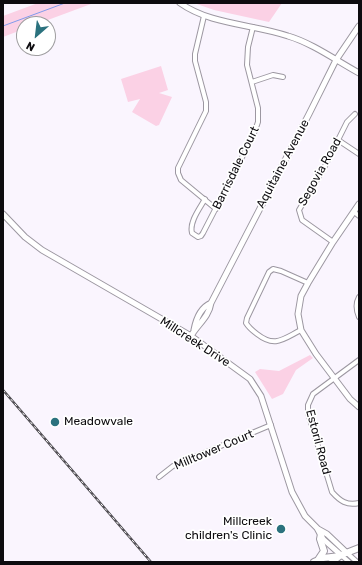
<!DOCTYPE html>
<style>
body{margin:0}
#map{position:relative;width:362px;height:565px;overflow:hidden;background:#faf5fe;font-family:Rubik,sans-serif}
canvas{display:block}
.frame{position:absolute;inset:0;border:4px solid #0d0b0f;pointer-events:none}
.north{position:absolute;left:16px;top:16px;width:40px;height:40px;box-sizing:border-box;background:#fff;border:1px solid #9e9d9f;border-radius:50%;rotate:208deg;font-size:11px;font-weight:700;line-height:16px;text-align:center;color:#0d0b0f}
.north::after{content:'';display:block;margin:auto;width:14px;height:18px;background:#2b727e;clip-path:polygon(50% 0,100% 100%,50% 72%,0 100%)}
</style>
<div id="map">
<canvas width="362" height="565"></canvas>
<div class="frame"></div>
<div class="north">N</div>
</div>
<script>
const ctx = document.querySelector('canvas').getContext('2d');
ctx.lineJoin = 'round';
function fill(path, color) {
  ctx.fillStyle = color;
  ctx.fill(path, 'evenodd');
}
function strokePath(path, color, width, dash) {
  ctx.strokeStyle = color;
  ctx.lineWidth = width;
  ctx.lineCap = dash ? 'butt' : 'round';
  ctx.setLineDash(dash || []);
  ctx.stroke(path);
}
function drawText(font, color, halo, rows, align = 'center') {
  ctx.font = font + ' Rubik,sans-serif';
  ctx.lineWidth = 3.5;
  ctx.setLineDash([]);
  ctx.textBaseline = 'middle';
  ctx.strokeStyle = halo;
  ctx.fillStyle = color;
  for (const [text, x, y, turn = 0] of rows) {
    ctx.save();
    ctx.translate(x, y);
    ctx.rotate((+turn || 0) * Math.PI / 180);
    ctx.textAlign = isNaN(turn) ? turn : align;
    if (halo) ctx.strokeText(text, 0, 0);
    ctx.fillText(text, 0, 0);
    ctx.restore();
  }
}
const green = new Path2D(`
 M38,3h53v1l-54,20h-13v5l-21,8v-21z
 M194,3h88l-13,19 -55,-12z
 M161,66l7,24 -9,3 13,4 -13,28 -3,1 -24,-14 8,-13 -12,3 -7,-23z
 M310,355l3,3 -17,12 -13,24 -11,5 -17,-27 5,-3 19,2z`);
const stream = new Path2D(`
 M76,3h1
 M3,26l62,-23`);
const minor = new Path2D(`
 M204,16l-9,38v7l11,41v9l-28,57v5l3,7 35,29
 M252,82l21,-7 10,2
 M338,140l21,14
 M205,199c-5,9 -16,23 -13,34l6,4 3,-1 2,-3 50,-97 5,-14v-14l-11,-43 1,-18 5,-20
 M354,212l5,4
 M333,242l-31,-22 -3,-10 24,-40 24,-48 8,-8
 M359,297c-4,7 -3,13 0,20
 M301,330c-18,9 -26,18 -44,4 -4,-3 -8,-6 -11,-11l1,-5 22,-46 4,-3 8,2 27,12
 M359,360l-46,34 -5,11v8l24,79c8,9 15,14 27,11
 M159,477l14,-11 98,-41
 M347,553l10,9
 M341,555l8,7`);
const tertiary = new Path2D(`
 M180,3c31,22 73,21 108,33 24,7 49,25 71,37
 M359,204l-26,38 -25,41 -7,13 -3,18 3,16 15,24 34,45 9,8
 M3,214l22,23 17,13 149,86 59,43 11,17 31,96 13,24 12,12 6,11 18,16
 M194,330c2,-11 6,-22 17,-27
 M191,336c6,-11 18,-19 20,-33l98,-189 27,-54 23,-34
 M318,529l9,5 20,19`);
const secondary = new Path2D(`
 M318,560l6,-9 -4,-12 1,-5
 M314,562l9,-4 17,-2
 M332,562l9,-7 18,-7`);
const rail = new Path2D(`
 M3,390l148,172`);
const markers = [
 [55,422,5,"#2b727e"],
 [281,529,5,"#2b727e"]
];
const streetNames = [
 ["Aquitaine Avenue",283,164,-62],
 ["Barrisdale Court",236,168,-64],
 ["Segovia Road",320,172,-61],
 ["Millcreek Drive",195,342,33],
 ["Estoril Road",318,442,75],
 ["Milltower Court",214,450,-23]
];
const poiNames = [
 ["Meadowvale",64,422],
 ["Millcreek",272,522,"right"],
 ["children's Clinic",272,536,"right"]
];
fill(green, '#fbd1e5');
strokePath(stream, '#819bec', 1);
strokePath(minor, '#9c97a1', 6);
strokePath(tertiary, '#9c97a1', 7);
strokePath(secondary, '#9c97a1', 8);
strokePath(minor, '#fff', 4);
strokePath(tertiary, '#fff', 5);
strokePath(secondary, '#fff', 6);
strokePath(rail, '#4f4c52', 2.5);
strokePath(rail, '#fff', 1, [3]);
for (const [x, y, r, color] of markers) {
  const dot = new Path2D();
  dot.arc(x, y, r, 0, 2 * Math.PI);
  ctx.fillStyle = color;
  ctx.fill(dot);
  strokePath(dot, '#fff', 1.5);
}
drawText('12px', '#0d0b0f', '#fff', streetNames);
drawText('12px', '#0d0b0f', '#fff', poiNames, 'left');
</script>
